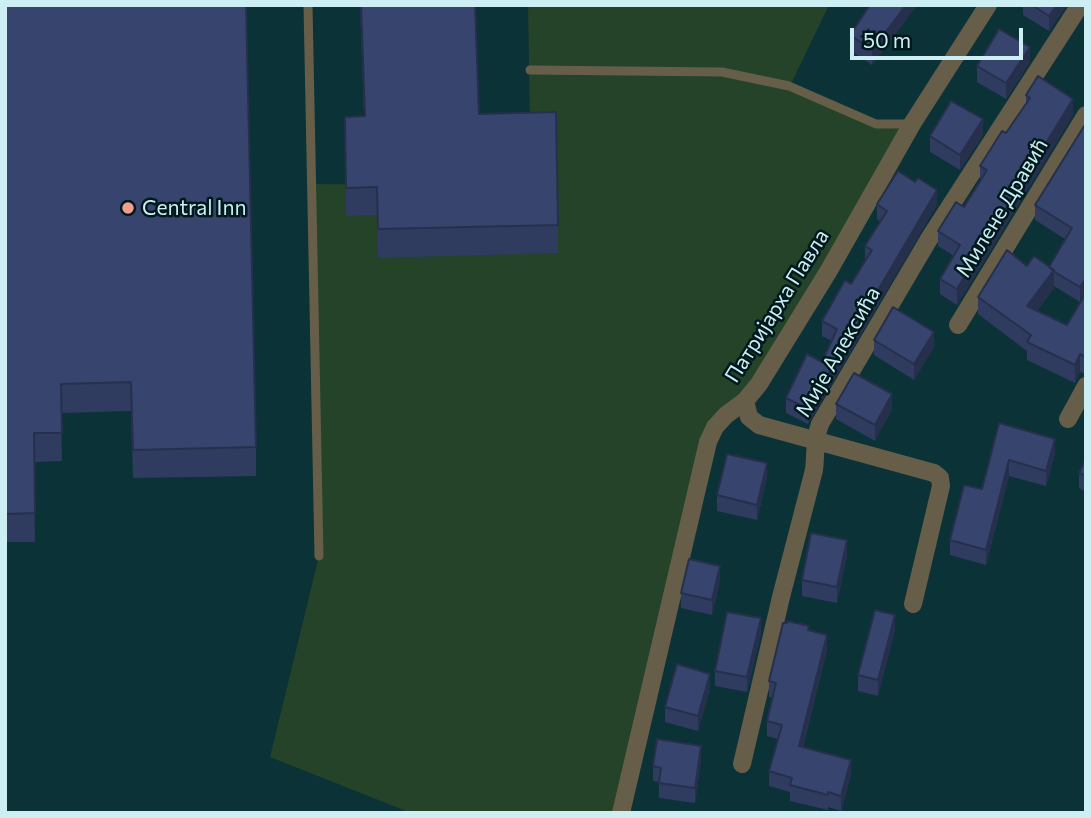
<!DOCTYPE html>
<meta charset="utf-8">
<style>
body{margin:0}
#map{position:relative;width:1091px;height:818px;overflow:hidden;background:#0b3237;font-family:Commissioner,sans-serif}
canvas{display:block}
.frame{position:absolute;inset:0;border:7px solid #cdeff4;pointer-events:none}
.scale{position:absolute;left:850px;top:28px;width:173px;height:32px;box-sizing:border-box;border:4px solid #cdeff4;border-top:0;padding-left:9px;font-size:21px;line-height:24px;white-space:nowrap;color:#cdeff4;-webkit-text-stroke:5px #00191d;paint-order:stroke}
</style>
<div id="map">
<canvas width="1091" height="818"></canvas>
<div class="frame"></div>
<div class="scale">50 m</div>
</div>
<script>
const ctx = document.querySelector('canvas').getContext('2d');
ctx.lineJoin = 'round';
function fill(path, color) {
  ctx.fillStyle = color;
  ctx.fill(path, 'evenodd');
}
function strokePath(path, color, width, dash) {
  ctx.strokeStyle = color;
  ctx.lineWidth = width;
  ctx.lineCap = dash ? 'butt' : 'round';
  ctx.setLineDash(dash || []);
  ctx.stroke(path);
}
function drawText(font, color, halo, rows, align = 'center') {
  ctx.font = font + ' Commissioner,sans-serif';
  ctx.lineWidth = 5;
  ctx.setLineDash([]);
  ctx.textBaseline = 'middle';
  ctx.strokeStyle = halo;
  ctx.fillStyle = color;
  for (const [text, x, y, turn = 0] of rows) {
    ctx.save();
    ctx.translate(x, y);
    ctx.rotate((+turn || 0) * Math.PI / 180);
    ctx.textAlign = isNaN(turn) ? turn : align;
    if (halo) ctx.strokeText(text, 0, 0);
    ctx.fillText(text, 0, 0);
    ctx.restore();
  }
}
const green = new Path2D(`
 M528,5h301l-39,81 86,38h36l-153,260 -44,43 -94,386h-210l-141,-56 49,-201 -7,-372 219,2z`);
const service = new Path2D(`
 M308,5l11,551
 M530,70l192,2 67,14 87,38h36`);
const minor = new Path2D(`
 M958,325l128,-210
 M745,401l4,16 10,8 175,48 6,5 1,8 -28,118
 M1068,419l18,-33
 M742,764l39,-167 33,-127c2,-16 0,-30 6,-46l109,-185 151,-234
 M621,813l87,-371 7,-15 11,-12 19,-14 14,-17 69,-112 84,-148 76,-119`);
const wall = new Path2D(`
 M5,5l251,442v29l-123,2 -2,-67 -70,2 1,48 -28,1 1,80h-30z
 M360,5h115l4,109 79,111v28l-180,5 -1,-43 -31,1 -1,-99 19,-1z
 M865,5h52l-45,60 -22,-15v-15l18,-27z
 M1023,5h44l-18,26 -26,-16z
 M1030,62l-24,37 -29,-17v-16z
 M1026,95l47,20 -116,190 -17,-11v-15l14,-23 -16,-10v-15l26,-24 16,-26v-15l26,-33 20,-29z
 M1086,123v251l-6,-2 -5,11 -48,-23v-9l-49,-37v-17l49,-31 22,1 16,-28 -30,-19v-15zM1054,286l26,16 -13,23 -30,-14 17,-23z
 M983,135l-23,35 -30,-18v-16z
 M877,204l60,1 -129,219 -22,-11v-15l36,-36 10,-21 -10,-5v-15l29,-37 14,-24v-14l16,-24 -4,-3z
 M874,340l60,7 -20,33 -40,-25z
 M836,404l56,5 -17,32 -39,-22z
 M999,423l56,31 -9,32 -37,-10 -23,89 -36,-10v-15l32,-51z
 M1086,459v33l-7,-4v-15z
 M767,478l-10,42 -40,-9v-16z
 M847,555l-10,48 -35,-7v-16z
 M720,581l-8,34 -31,-7v-15z
 M895,630l-17,66 -20,-5v-16z
 M809,631l18,19 -24,97 48,28 -10,36 -13,-4v3l-38,-9v-9l-21,-6v-15l9,-32 -11,-3v-15l5,-24h-3v-16z
 M761,634l-14,58 -32,-6v-15z
 M710,689l-12,42 -33,-9v-15z
 M701,761l-6,42 -36,-5v-16l-6,-1v-15z`);
const shadedWall = new Path2D(`
 M906,5h11l-45,60v-15z
 M1057,5h10l-18,26v-15z
 M1030,47v15l-24,37v-16z
 M1073,99v16l-116,190v-16z
 M983,119v16l-23,35v-15z
 M937,190v15l-129,219v-15z
 M1054,270v18l-27,36v-18z
 M1086,278v15l-6,9v-15z
 M934,332v15l-20,33v-16z
 M1080,354v18l-5,11v-18z
 M892,394v15l-17,32v-16z
 M1055,439v15l-9,32v-15z
 M1009,460v16l-23,89v-15z
 M767,463v15l-10,42v-15z
 M847,540v15l-10,48v-16z
 M720,566v15l-8,34v-15z
 M895,615v15l-17,66v-16z
 M761,618v16l-14,58v-15z
 M827,635v15l-28,111v-15z
 M710,674v15l-12,42v-15z
 M701,746v15l-6,42v-15z
 M851,760v15l-10,36v-15z`);
const building = new Path2D(`
 M5,5h241l10,442 -123,3 -2,-68 -70,2 1,49h-28l1,80 -30,1z
 M361,5h114l4,109 77,-2 2,113 -180,4 -1,-42 -31,1 -1,-71 20,-1z
 M870,5h36l-34,45 -22,-15z
 M1032,5h25l-8,11z
 M999,29l31,18 -24,36 -29,-17z
 M1038,76l35,23 -116,190 -17,-10 20,-34 -22,-14 18,-29 8,5 23,-37 -7,-4 22,-35 4,2 24,-35 -4,-3z
 M951,101l32,18 -23,36 -30,-19z
 M1086,123v155l-6,9 -27,-16 -4,-4 23,-39 -37,-23z
 M898,171l17,11 3,-4 19,12 -129,219 -22,-11 21,-44 15,8 15,-33 -15,-8 23,-41 6,4 21,-34 -7,-4 22,-35 -10,-7z
 M1007,250l20,16 7,-10 20,14 -27,36 40,19 19,-32v64l-6,-3 -5,11 -48,-23 4,-7 -53,-38z
 M893,307l41,25 -20,32 -40,-24z
 M854,373l38,21 -17,31 -39,-21z
 M999,423l56,16 -9,32 -37,-11 -23,90 -36,-10 14,-55 18,4z
 M727,454l40,9 -10,42 -40,-10z
 M1086,459v17l-7,-3z
 M811,533l36,7 -10,47 -35,-7z
 M689,559l31,7 -8,34 -31,-7z
 M875,610l20,5 -17,65 -20,-5z
 M727,612l34,6 -14,59 -32,-6z
 M787,621l22,5 -1,4 19,5 -28,111 52,14 -10,36 -13,-4v3l-38,-10 2,-7 -23,-7 13,-46 -15,-4 9,-38 -7,-2 14,-58h4z
 M677,664l33,10 -12,42 -33,-9z
 M657,739l44,7 -6,42 -36,-5 2,-15 -8,-2z`);
const markers = [
 [128,208,7,"#f59c90"]
];
const poiNames = [
 ["Central Inn",142,208]
];
const streetNames = [
 ["Милене Дравић",1002,208,-59],
 ["Патријарха Павла",777,306,-58],
 ["Мије Алексића",838,352,-60]
];
fill(green, '#244329');
strokePath(service, '#665e49', 9);
strokePath(minor, '#665e49', 18);
fill(wall, '#2f3b5f');
fill(shadedWall, '#26304d');
fill(building, '#37456e');
strokePath(building, '#26304d', 2);
for (const [x, y, r, color] of markers) {
  const dot = new Path2D();
  dot.arc(x, y, r, 0, 2 * Math.PI);
  ctx.fillStyle = color;
  ctx.fill(dot);
  strokePath(dot, '#00191d', 2.5);
}
drawText('21px', '#cdeff4', '#00191d', poiNames, 'left');
drawText('21px', '#cdeff4', '#00191d', streetNames);
</script>
